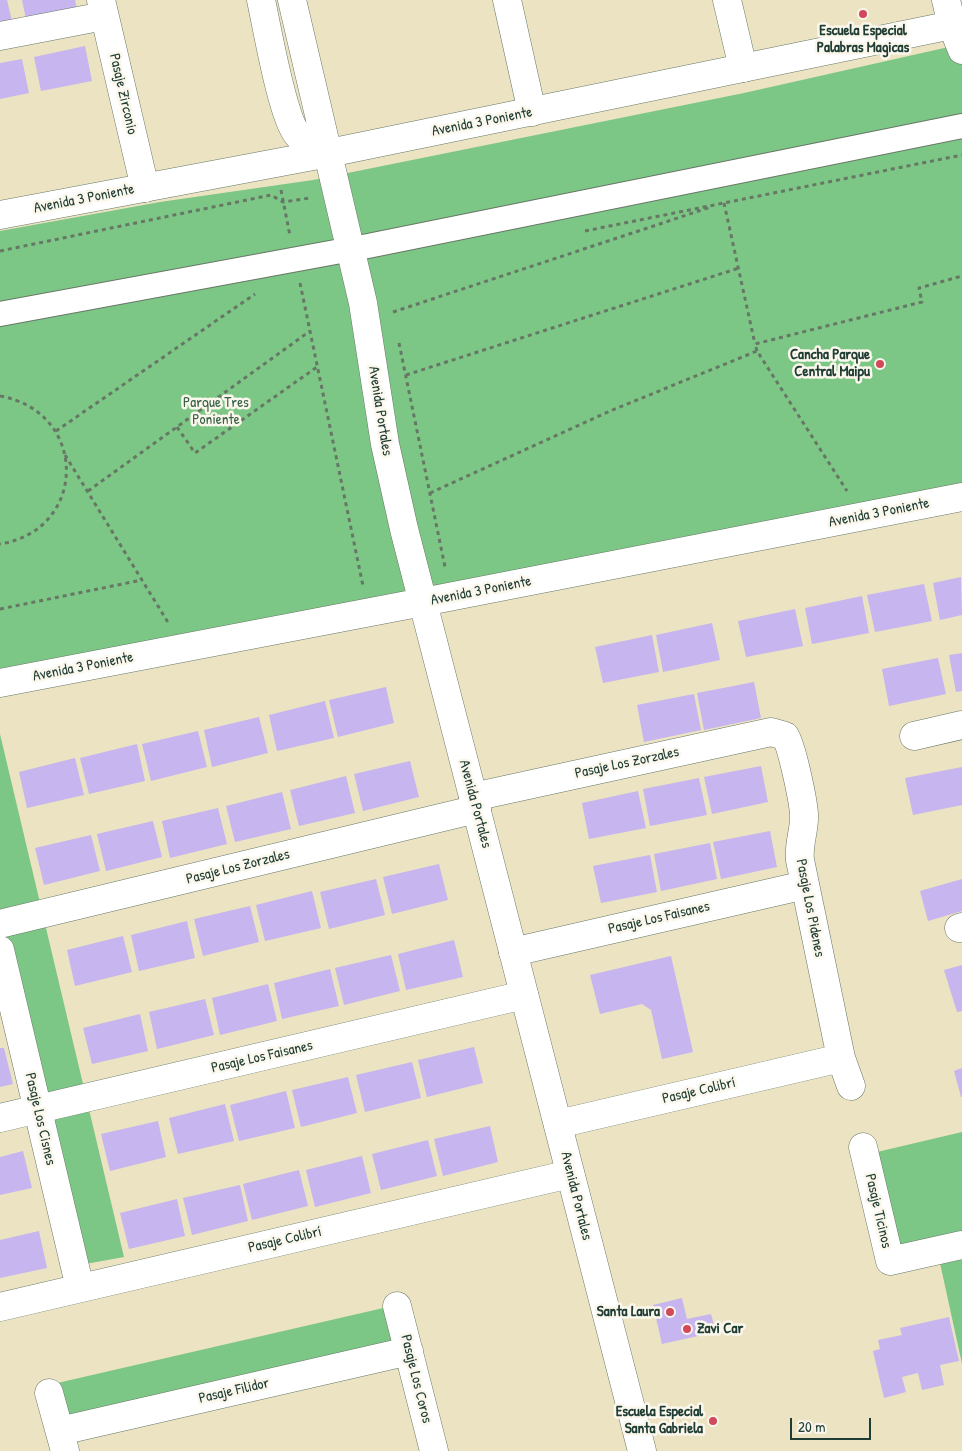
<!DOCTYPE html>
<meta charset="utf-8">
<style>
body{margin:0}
#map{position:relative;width:962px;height:1451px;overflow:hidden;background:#ece3c3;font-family:"Patrick Hand",sans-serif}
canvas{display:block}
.scale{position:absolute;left:790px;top:1418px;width:81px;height:22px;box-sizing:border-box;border:2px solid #1f3d34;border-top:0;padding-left:6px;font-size:15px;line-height:18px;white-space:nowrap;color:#1f3d34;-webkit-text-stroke:4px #fbf7ec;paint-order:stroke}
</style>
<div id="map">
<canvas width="962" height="1451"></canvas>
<div class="scale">20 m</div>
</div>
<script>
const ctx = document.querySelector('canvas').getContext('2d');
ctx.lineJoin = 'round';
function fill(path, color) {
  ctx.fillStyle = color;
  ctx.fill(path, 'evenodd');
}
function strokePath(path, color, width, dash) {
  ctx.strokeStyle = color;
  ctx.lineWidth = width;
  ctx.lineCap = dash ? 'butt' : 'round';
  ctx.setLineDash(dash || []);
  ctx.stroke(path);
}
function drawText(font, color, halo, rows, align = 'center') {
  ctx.font = font + ' "Patrick Hand",sans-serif';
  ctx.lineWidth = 5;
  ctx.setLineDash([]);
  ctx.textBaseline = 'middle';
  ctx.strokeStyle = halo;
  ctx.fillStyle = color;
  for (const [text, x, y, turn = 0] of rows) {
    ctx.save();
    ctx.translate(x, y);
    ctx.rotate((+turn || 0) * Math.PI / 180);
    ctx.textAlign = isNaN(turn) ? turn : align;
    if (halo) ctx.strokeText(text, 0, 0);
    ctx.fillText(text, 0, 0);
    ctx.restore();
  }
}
const green = new Path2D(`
 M962,44v440l-962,187v-440l160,-29 153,-22 431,-87z
 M0,734l124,523 -44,8 -80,-333z
 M962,1132v101l-63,15 -22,-96z
 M962,1258v106l-22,-101z
 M392,1306l10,41 -340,78 -9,-41z`);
const building = new Path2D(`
 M0,0h7l5,21 -12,3z
 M22,0h53l2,9 -51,10z
 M85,46l7,35 -51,10 -7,-34z
 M22,59l7,34 -29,6v-36z
 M961,577l1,38 -22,5 -7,-37z
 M924,584l8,37 -57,11 -8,-37z
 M862,596l7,37 -57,11 -7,-36z
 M795,609l8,37 -57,11 -8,-36z
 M712,623l8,37 -57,12 -7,-37z
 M652,635l7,37 -56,11 -8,-36z
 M962,653v38l-6,1 -7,-37z
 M938,658l8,36 -57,12 -7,-37z
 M754,682l7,36 -57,12 -7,-37z
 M386,687l8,36 -56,14 -9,-37z
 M694,694l7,36 -57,12 -7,-37z
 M325,701l9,37 -57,13 -8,-36z
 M259,717l9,36 -56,14 -8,-37z
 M198,731l9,36 -56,14 -9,-37z
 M137,744l8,37 -56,13 -9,-36z
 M75,758l9,37 -57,13 -8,-36z
 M410,761l9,36 -56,14 -9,-37z
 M761,766l7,36 -56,12 -8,-37z
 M962,767v38l-49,10 -8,-37z
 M346,776l9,37 -56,13 -9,-36z
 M699,778l8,37 -57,11 -7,-37z
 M638,791l8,37 -57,11 -7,-36z
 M282,792l9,37 -56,13 -9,-36z
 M218,808l9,36 -57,14 -8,-37z
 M153,821l9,36 -56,14 -9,-37z
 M770,831l7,36 -56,12 -8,-37z
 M91,835l9,36 -56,14 -9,-37z
 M710,843l7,36 -56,12 -7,-37z
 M650,855l7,37 -56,11 -8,-37z
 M439,864l9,36 -56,14 -9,-37z
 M376,879l9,36 -56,14 -9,-37z
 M962,879v32l-34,10 -8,-30z
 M312,891l9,37 -56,13 -9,-36z
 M250,906l9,36 -56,14 -9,-37z
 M187,921l8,37 -56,13 -8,-36z
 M123,936l9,36 -57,14 -8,-36z
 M454,940l9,37 -57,13 -8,-36z
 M391,955l9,36 -56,14 -9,-37z
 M671,956l22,96 -31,7 -11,-49 -9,-6 -42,10 -10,-39z
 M962,965v46l-5,1 -13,-42z
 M330,969l9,37 -57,13 -8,-36z
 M268,984l9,37 -57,14 -8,-37z
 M205,999l9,36 -57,14 -8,-37z
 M140,1014l8,37 -56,13 -9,-36z
 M474,1047l9,36 -56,14 -9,-37z
 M0,1048h4l9,36 -13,3z
 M412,1062l9,36 -56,14 -9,-37z
 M962,1068v29h-1l-7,-26z
 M348,1077l9,36 -56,14 -9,-37z
 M286,1091l9,37 -56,13 -9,-36z
 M225,1104l9,37 -56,13 -9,-36z
 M158,1121l8,36 -56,14 -9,-37z
 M490,1126l8,36 -55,14 -9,-37z
 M428,1140l9,36 -56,14 -9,-36z
 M23,1151l9,37 -32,7v-38z
 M362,1156l9,37 -56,14 -9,-37z
 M299,1170l9,36 -56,14 -9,-36z
 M240,1185l8,36 -56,14 -9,-37z
 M177,1199l8,37 -56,13 -9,-36z
 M39,1231l8,37 -47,10v-38z
 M682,1298l5,21 24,-5 5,18 -54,12 -9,-39z
 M949,1317l10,44 -19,4 4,20 -22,5 -4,-17 -16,4 4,15 -22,6 -11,-47 7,-2 -2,-9 24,-5 -2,-7z`);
const path = new Path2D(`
 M281,190l9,46
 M724,203l31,141
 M585,231l377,-76
 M0,251l271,-56 12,7 27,-4
 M300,283l63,303
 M393,312l318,-105
 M399,343l46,224
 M757,351l-2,-7 167,-42 -3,-14 43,-12
 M406,375l333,-107
 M0,396c89,16 88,134 0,148
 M177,427l18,26 122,-86
 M56,431l199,-137
 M65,455l104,169
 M88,491l222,-160
 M430,493l180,-82 147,-60 90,140
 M0,609l142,-29`);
const pedestrian = new Path2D(`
 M0,314l368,-68 594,-120`);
const minor = new Path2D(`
 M101,0l44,188
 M507,0l25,112
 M727,0l16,68
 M946,0l6,25 10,25
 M0,36l104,-20
 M914,736l48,-11
 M473,797l298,-65 14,4c7,10 18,64 19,78 1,16 -6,30 -4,46l41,198 10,28
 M0,924l477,-115
 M959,928l3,-1
 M0,950l80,338
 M513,952l292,-67
 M0,1118l524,-123
 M558,1124l283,-66
 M863,1147l27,114 72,-16
 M397,1306l37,145
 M0,1307l570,-133
 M49,1393l16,58
 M60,1431l349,-80`);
const tertiary = new Path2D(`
 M0,683l423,-81`);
const secondary = new Path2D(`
 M261,0c6,27 21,116 36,134 8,10 19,15 32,19
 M292,0l71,303 22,141 19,85 238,922
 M0,215l329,-62 633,-130
 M423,602l539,-105`);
const markers = [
 [863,14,5,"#d1495b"],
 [880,364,5,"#d1495b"],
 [670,1312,5,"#d1495b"],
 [687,1329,5,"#d1495b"],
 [713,1421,5,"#d1495b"]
];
const poiNames = [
 ["Escuela Especial",863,31,"center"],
 ["Palabras Magicas",863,48,"center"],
 ["Cancha Parque",870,355],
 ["Central Maipu",870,372],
 ["Santa Laura",660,1312],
 ["Zavi Car",697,1329,"left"],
 ["Escuela Especial",703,1412],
 ["Santa Gabriela",703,1429]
];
const streetNames = [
 ["Pasaje Zirconio",123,94,77],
 ["Avenida 3 Poniente",482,122,-11],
 ["Avenida 3 Poniente",84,199,-11],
 ["Avenida Portales",380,411,81],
 ["Avenida 3 Poniente",879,513,-11],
 ["Avenida 3 Poniente",481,591,-11],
 ["Avenida 3 Poniente",83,667,-11],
 ["Pasaje Los Zorzales",627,763,-12],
 ["Avenida Portales",475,804,75],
 ["Pasaje Los Zorzales",238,867,-14],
 ["Pasaje Los Pidenes",810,908,79],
 ["Pasaje Los Faisanes",659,918,-13],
 ["Pasaje Los Faisanes",262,1057,-13],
 ["Pasaje Colibrí",699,1091,-13],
 ["Pasaje Los Cisnes",40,1119,77],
 ["Avenida Portales",576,1196,76],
 ["Pasaje Ticinos",878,1211,77],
 ["Pasaje Colibrí",285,1240,-13],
 ["Pasaje Los Coros",416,1379,76],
 ["Pasaje Filidor",234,1391,-13]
];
const parkNames = [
 ["Parque Tres",216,403],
 ["Poniente",216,420]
];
fill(green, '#7cc785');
fill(building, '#c6b5ee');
strokePath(pedestrian, '#677766', 26);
strokePath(minor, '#677766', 29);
strokePath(tertiary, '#677766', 29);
strokePath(secondary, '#677766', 29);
strokePath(path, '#677766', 3, [4, 4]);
strokePath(pedestrian, '#fff', 24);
strokePath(minor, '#fff', 28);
strokePath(tertiary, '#fff', 28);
strokePath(secondary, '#fff', 28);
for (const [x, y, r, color] of markers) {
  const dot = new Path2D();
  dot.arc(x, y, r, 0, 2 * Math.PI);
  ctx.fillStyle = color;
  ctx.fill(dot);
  strokePath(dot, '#fbf7ec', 2);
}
drawText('bold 15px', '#1f3d34', '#fbf7ec', poiNames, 'right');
drawText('15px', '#1f3d34', '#fbf7ec', streetNames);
drawText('15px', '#366048', '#fbf7ec', parkNames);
</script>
